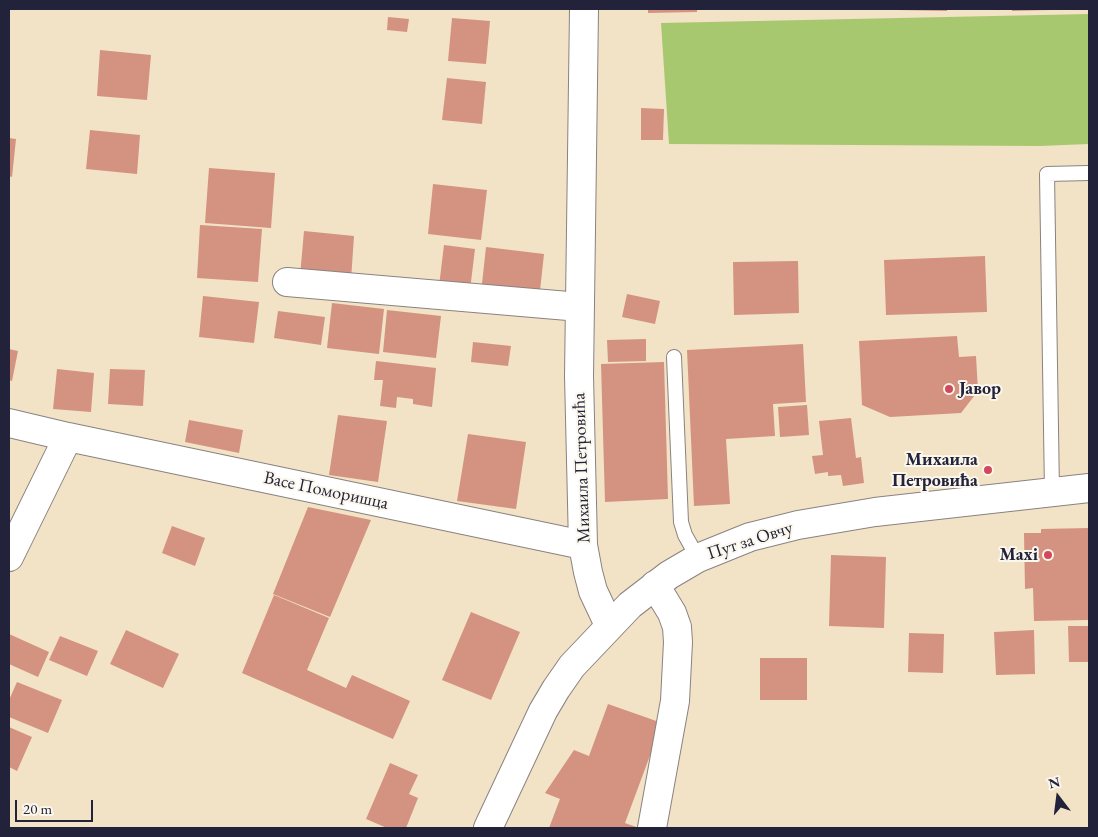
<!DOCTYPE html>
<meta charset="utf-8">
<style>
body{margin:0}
#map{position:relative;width:1098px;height:837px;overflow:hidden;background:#f2e3c6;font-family:"EB Garamond",serif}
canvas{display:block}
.frame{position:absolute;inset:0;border:10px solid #22223b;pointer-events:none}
.north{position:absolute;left:1033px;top:772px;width:50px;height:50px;-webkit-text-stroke:4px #fbf7ec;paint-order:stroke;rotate:345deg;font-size:14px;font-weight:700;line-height:20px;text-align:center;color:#22223b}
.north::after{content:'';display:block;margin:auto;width:18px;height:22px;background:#22223b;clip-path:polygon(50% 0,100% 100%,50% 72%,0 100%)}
.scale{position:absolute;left:15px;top:800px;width:78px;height:22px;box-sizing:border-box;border:2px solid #22223b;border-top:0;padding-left:6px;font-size:15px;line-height:18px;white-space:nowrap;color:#22223b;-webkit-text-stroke:4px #fbf7ec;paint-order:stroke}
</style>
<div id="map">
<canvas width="1098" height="837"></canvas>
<div class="frame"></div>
<div class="north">N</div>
<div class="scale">20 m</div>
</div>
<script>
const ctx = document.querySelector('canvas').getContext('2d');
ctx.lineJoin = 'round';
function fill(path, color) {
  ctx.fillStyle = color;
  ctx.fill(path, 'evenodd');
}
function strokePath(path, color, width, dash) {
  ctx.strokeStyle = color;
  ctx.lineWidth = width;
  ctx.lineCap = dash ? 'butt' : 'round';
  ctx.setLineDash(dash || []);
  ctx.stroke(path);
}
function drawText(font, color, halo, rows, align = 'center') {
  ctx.font = font + ' "EB Garamond",serif';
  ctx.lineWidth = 4;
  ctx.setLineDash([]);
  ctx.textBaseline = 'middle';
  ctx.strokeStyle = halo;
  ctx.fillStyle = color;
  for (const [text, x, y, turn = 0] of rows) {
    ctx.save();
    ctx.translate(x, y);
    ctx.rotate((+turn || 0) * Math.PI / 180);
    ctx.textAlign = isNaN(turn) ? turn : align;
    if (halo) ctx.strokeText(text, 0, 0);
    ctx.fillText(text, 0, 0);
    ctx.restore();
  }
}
const green = new Path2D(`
 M1089,14v130l-49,2 -371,-2 -8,-121z`);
const building = new Path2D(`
 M648,9h49v3l-49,1z
 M897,9h50v2l-50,-1z
 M1012,9h38v1l-38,1z
 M388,17l21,2 -2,13 -20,-2z
 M452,18l38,3 -4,43 -38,-3z
 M100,50l51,5 -4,45 -50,-4z
 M447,78l39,4 -4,42 -40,-4z
 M641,108l23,1 -1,31h-22z
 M90,130l50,5 -3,39 -51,-5z
 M9,138l7,1 -4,38 -3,-1z
 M209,168l66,5 -4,55 -66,-5z
 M433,184l54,6 -6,50 -53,-6z
 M200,225l62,4 -4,53 -61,-4z
 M304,231l50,5 -3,44 -51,-4z
 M444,245l31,4 -5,41 -31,-4z
 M486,247l58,7 -5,46 -58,-7z
 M985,256l2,56 -101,3 -2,-55z
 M798,261l1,52 -65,2 -1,-53z
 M627,294l33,7 -5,23 -33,-7z
 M203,296l56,6 -5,41 -55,-6z
 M332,303l52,6 -5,45 -52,-6z
 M387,310l54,6 -5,42 -53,-6z
 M278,311l47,6 -4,28 -47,-7z
 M957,336l2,21 17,-1 2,35 -17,22 -71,4 -28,-12 -3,-64z
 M646,339v22l-38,1 -1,-22z
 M473,342l38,4 -3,20 -37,-4z
 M803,344l3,58 -33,2 2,32 -49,3 4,65 -36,2 -7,-156z
 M9,349l9,2 -6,30 -3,-1z
 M376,361l60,7 -4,39 -19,-3v-5l-16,-2 -1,11 -16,-2 3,-26h-9z
 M664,362l4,137 -63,3 -4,-138z
 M57,369l37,4 -3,39 -38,-3z
 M110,369l35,1 -2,36 -35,-2z
 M807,405l2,30 -29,2 -2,-30z
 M338,415l49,6 -9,61 -49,-7z
 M851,418l5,40 5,-1 3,26 -21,3 -2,-11 -13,1v-4l-13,2 -3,-18 11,-1 -4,-34z
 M189,420l54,10 -4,23 -54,-11z
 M468,434l58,8 -10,67 -59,-8z
 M308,507l63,13 -41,97 -57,-23z
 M172,526l33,12 -10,28 -33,-13z
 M1089,528v92l-55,1 -1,-33 -8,1 -1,-56h17v-4z
 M831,555l55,2 -2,71 -55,-2z
 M274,595l55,23 -22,52 39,18 6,-13 58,26 -17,38 -151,-66z
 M471,612l49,20 -29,68 -49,-20z
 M1068,626h21v36h-20z
 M126,630l53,24 -16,34 -53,-24z
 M1034,630l1,44 -39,1 -2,-43z
 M909,633l35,1 -1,39 -35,-1z
 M9,634l40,18 -11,25 -29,-13z
 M60,636l38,15 -11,25 -38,-16z
 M760,658h47v42h-47z
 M17,682l45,18 -14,33 -39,-16v-17z
 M608,704l54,19 -37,100 14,5h-90l11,-29 -15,-6 29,-43 15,6z
 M9,727l23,10 -15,34 -8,-4z
 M390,763l28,12 -9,19 9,4 -12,30h-19l-21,-9z`);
const lane = new Path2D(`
 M674,357l7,165 4,13 13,23
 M1052,492l-5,-318 42,-1`);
const street = new Path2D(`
 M584,9l-5,367 4,169 5,27 5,19 16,34
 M287,282l293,25
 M9,423l59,14 515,108
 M9,557l59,-120
 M652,828l23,-127 3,-59 -1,-15 -5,-14 -17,-28`);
const secondary = new Path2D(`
 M488,828l55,-117 13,-22 16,-23 58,-61 39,-30 29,-17 52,-21 48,-12 77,-13 214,-24`);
const markers = [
 [949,389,5,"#d1495b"],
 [988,470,5,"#d1495b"],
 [1048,555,5,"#d1495b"]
];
const poiNames = [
 ["Јавор",959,389,"left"],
 ["Михаила",978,460],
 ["Петровића",978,481],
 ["Maxi",1038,555]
];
const streetNames = [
 ["Михаила Петровића",582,468,-92],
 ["Васе Поморишца",326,491,12],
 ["Пут за Овчу",750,541,-18]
];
fill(green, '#a8c870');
fill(building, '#d49281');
strokePath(lane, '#8a8280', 16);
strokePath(street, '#8a8280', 30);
strokePath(secondary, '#8a8280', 30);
strokePath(lane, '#fff', 14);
strokePath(street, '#fff', 28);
strokePath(secondary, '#fff', 28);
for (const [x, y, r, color] of markers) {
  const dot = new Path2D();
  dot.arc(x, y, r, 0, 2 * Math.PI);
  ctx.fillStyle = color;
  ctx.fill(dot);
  strokePath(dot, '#fbf7ec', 2);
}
drawText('bold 18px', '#22223b', '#fbf7ec', poiNames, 'right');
drawText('18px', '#22223b', '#fbf7ec', streetNames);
</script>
